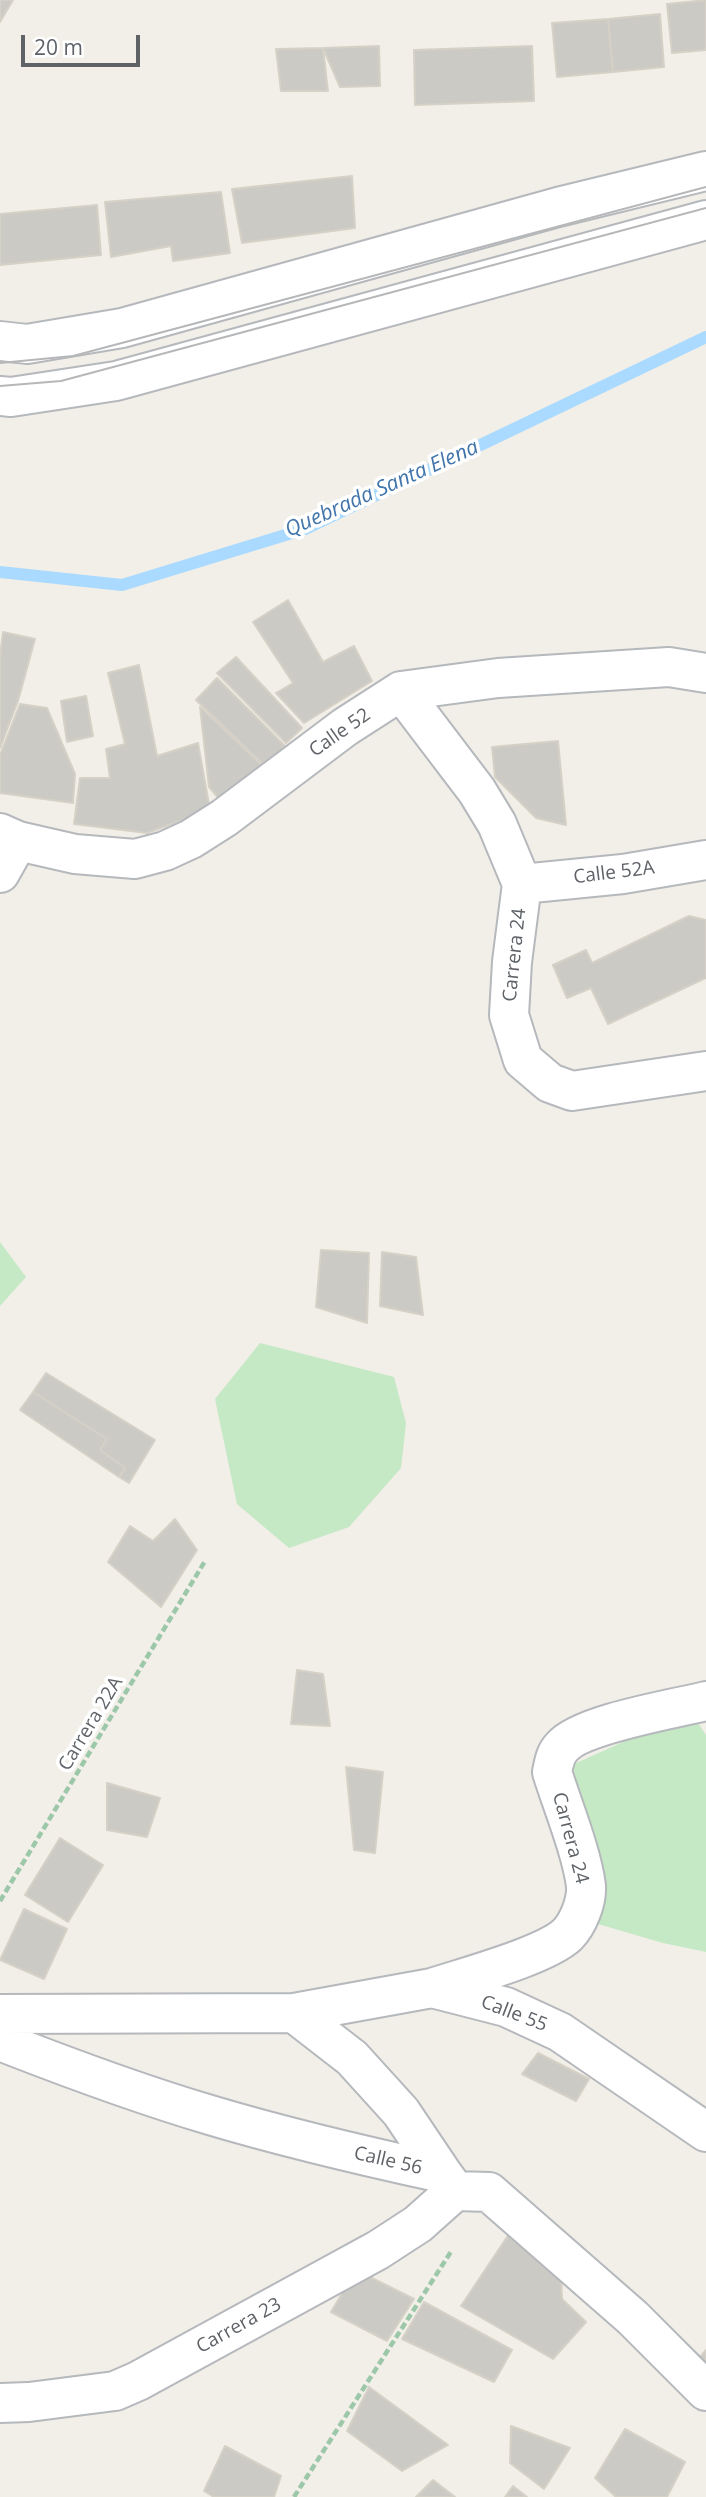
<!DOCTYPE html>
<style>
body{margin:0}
#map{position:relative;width:706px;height:2497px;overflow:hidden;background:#f1efe8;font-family:"Open Sans",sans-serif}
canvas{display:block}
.scale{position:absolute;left:21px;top:35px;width:119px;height:32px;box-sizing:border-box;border:4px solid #5f6368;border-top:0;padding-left:9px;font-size:21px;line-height:24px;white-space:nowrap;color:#5f6368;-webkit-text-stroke:5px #fff;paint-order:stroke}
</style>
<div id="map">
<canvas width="706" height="2497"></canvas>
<div class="scale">20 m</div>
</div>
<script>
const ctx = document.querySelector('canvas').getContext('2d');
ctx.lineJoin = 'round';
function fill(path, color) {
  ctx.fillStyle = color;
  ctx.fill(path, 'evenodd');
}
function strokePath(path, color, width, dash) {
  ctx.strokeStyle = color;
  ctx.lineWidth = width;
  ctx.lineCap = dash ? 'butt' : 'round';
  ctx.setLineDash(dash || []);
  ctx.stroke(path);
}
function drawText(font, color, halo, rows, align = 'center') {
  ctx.font = font + ' "Open Sans",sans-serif';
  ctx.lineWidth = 7;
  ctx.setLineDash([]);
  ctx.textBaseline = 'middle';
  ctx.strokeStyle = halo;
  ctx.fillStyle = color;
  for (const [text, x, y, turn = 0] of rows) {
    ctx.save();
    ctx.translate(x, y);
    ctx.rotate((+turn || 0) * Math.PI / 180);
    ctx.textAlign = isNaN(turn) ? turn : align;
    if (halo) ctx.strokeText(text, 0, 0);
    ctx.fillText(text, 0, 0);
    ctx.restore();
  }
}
const green = new Path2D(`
 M0,1242l26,35 -26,29z
 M260,1343l134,34 12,46 -5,45 -52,59 -60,21 -52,-44 -22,-105z
 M694,1717l12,18v217l-43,-9 -65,-19v-54l-26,-105 73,-33z`);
const stream = new Path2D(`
 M0,572l122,13 183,-56 401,-192`);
const building = new Path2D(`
 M0,0h13l-13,22z
 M706,0v50l-34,3 -5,-49z
 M660,14l4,53 -51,5 -5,-53z
 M608,19l5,53 -56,5 -5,-54z
 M379,46l1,40 -40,1 -17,-39z
 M532,46l2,55 -119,4 -1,-55z
 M323,48l5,43h-47l-5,-42z
 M352,176l3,52 -113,15 -10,-54z
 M221,192l9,61 -57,8 -2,-15 -60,11 -6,-55z
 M97,205l4,50 -101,10v-51z
 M288,600l35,62 31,-16 18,35 -68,42 -28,-30 17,-10 -40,-61z
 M3,632l32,7 -17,62 -18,47v-92z
 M236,657l66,71 -16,15 -69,-70z
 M139,665l18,91 41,-13 12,67 -63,23 -73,-9 6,-46h30l-4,-29 19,-5 -17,-71z
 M217,678l68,68 -20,20 -69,-66z
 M86,696l7,40 -26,6 -6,-41z
 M20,704l27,4 28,66 -2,29 -73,-10v-38z
 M200,707l63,59 -38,40 -16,-19z
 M558,741l8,84 -30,-7 -41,-41 -3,-30z
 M689,916l17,4v58l-98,46 -17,-36 -24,10 -14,-33 33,-15 6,13z
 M321,1250l48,3 -2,70 -51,-16z
 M382,1252l34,5 7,58 -43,-9z
 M46,1373l109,67 -26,43 -10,-6 6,-9 -25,-18 7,-11 -74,-47z
 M33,1392l74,47 -7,11 25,18 -6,9 -99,-67z
 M175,1519l22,31 -36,57 -53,-45 22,-36 23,15z
 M297,1670l26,4 7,52 -39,-2z
 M346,1767l37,5 -8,81 -21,-3z
 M107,1783l53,15 -13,39 -40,-7z
 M60,1838l43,27 -35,57 -43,-27z
 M24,1909l43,20 -23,50 -44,-19z
 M538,2053l51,26 -13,22 -54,-27z
 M509,2234l52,35 1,30 24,23 -33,37 -92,-53z
 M356,2270l58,29 -27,42 -56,-29z
 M424,2302l88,48 -18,32 -92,-43z
 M706,2350v22l-11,-9z
 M369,2387l79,58 -46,26 -55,-40z
 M511,2426l59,22 -26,41 -34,-26z
 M625,2429l60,33 -18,35h-51l-21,-19z
 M225,2446l56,30 -7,21h-60l-10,-6z
 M433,2480l22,17h-39z
 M513,2486l14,11h-22z`);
const path = new Path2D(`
 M0,1901l205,-340
 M294,2497l158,-247`);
const minor = new Path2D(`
 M0,341l27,3 95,-16 436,-121 148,-36
 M0,396l11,1 105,-16 590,-161
 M401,691l76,100 20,33 25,60 -10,78 -3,53 14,45 27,23 22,8 134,-20
 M0,833l18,8 57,13 60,5 30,-8 26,-12 33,-21 121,-91 56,-36 97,-13 171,-11 37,6
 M0,873l18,-32
 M522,884l101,-10 83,-14
 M432,1988c33,-11 112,-32 135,-53 11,-11 20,-33 19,-49 -4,-33 -24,-82 -34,-114 2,-9 3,-18 10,-25 19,-23 112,-38 144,-46
 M294,2013l58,45 49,54 41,61
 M0,2014l294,-1 138,-25 74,19 54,25 146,100
 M0,2041c69,27 139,53 210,74 77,23 154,41 232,58l13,18 34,1 144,126 73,73
 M0,2403l29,-1 86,-11 23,-10 240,-131 40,-26 37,-33`);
const tram = new Path2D(`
 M0,363l73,-7 633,-169
 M0,386l61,-5 645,-173`);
const streetNames = [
 ["Calle 52",340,733,-35],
 ["Calle 52A",614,873,-7],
 ["Carrera 24",515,955,-84],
 ["Carrera 22A",91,1724,-59],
 ["Carrera 24",570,1838,75],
 ["Calle 55",514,2014,21],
 ["Calle 56",388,2161,13],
 ["Carrera 23",239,2326,-29]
];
const waterNames = [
 ["Quebrada Santa Elena",382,489,-24]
];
fill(green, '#c5e8c5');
strokePath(stream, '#aadaff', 12);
fill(building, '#cccac5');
strokePath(building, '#d6d1c6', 2);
strokePath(minor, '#b5b8bc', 42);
strokePath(path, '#9cc7a9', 4.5, [7, 3.5]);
strokePath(minor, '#fff', 38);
strokePath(tram, '#b6b7b8', 2);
drawText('19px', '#5f6368', '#fff', streetNames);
drawText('italic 21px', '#4174aa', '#fff', waterNames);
</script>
